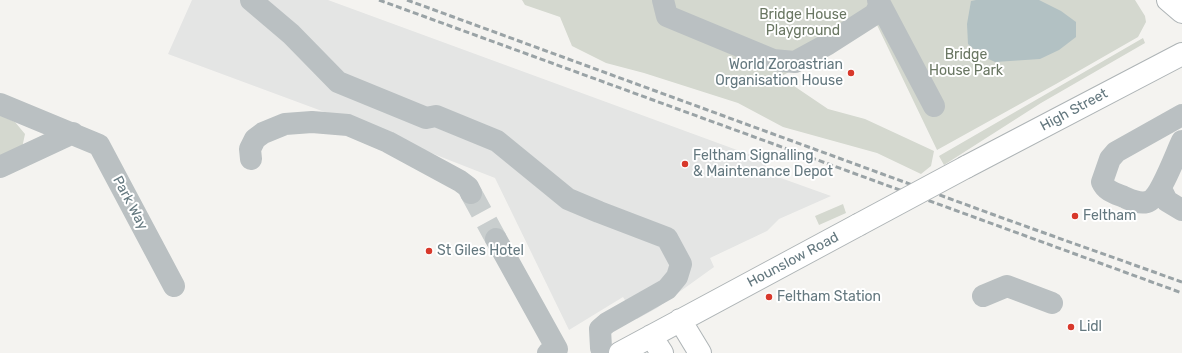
<!DOCTYPE html>
<style>
body{margin:0}
canvas{display:block;background:#f4f3f0}
</style>
<canvas width="1182" height="353"></canvas>
<script>
const ctx = document.querySelector('canvas').getContext('2d');
ctx.lineJoin = 'round';
function fill(path, color) {
  ctx.fillStyle = color;
  ctx.fill(path, 'evenodd');
}
function strokePath(path, color, width, dash) {
  ctx.strokeStyle = color;
  ctx.lineWidth = width;
  ctx.lineCap = dash ? 'butt' : 'round';
  ctx.setLineDash(dash || []);
  ctx.stroke(path);
}
function drawText(font, color, halo, rows, align = 'center') {
  ctx.font = font + ' Rubik,sans-serif';
  ctx.lineWidth = 4;
  ctx.setLineDash([]);
  ctx.textBaseline = 'middle';
  ctx.strokeStyle = halo;
  ctx.fillStyle = color;
  for (const [text, x, y, turn = 0] of rows) {
    ctx.save();
    ctx.translate(x, y);
    ctx.rotate((+turn || 0) * Math.PI / 180);
    ctx.textAlign = isNaN(turn) ? turn : align;
    if (halo) ctx.strokeText(text, 0, 0);
    ctx.fillText(text, 0, 0);
    ctx.restore();
  }
}
const built = new Path2D(`
 M192,0h136l439,161 -3,11 67,24 -52,23 -12,12 -57,27 4,9 -57,41 -20,11 -14,-22 -54,33 -74,-152 -138,-54 -189,-70z`);
const green = new Path2D(`
 M522,0h613l10,16 1,6 -8,15 -82,47 -119,66 -60,-125 -101,54 18,7 34,23 37,10 69,32 -3,15 -10,8 -44,-21 -94,-26 -45,-24 -94,-30 -38,-10 -34,-17 -12,-29 -35,-12z
 M1143,38l2,5 -104,60 -97,62 -5,-9z
 M0,115l15,7 10,12 -3,14 -22,12z
 M843,204l3,9 -27,12 -4,-9z`);
const water = new Path2D(`
 M976,0h63l22,11 15,11v15l-17,13 -19,9 -45,3 -13,-6 -14,-12 -1,-20 4,-23z`);
const minorTunnel = new Path2D(`
 M471,193l25,46`);
const minor = new Path2D(`
 M251,0l40,34 47,48 88,36 10,-2 61,25 71,58 31,13 68,26 14,26 -4,13 -10,12 -60,34 -7,6 1,19 2,5
 M663,0l4,16 106,44 22,2 33,-18 47,-30 5,-10
 M878,0l56,106
 M0,104l99,41 75,141
 M1182,115l-66,37 -6,7 -8,23c4,9 12,11 22,15 7,3 15,7 23,5 13,-3 29,-49 35,-61
 M251,159l-1,-10 5,-10 8,-6 22,-9 27,-2 36,3 40,17 72,39 8,6 3,6
 M0,167l73,-34
 M1161,189l6,12 15,9
 M496,239l61,110 -9,4
 M983,296l24,-10 45,17`);
const major = new Path2D(`
 M1168,0l14,12
 M966,167l216,-113
 M680,320l20,33
 M651,336l11,17
 M620,353l238,-128`);
const rail = new Path2D(`
 M379,0l803,293
 M407,0l601,220 174,62`);
const majorBridge = new Path2D(`
 M858,225l108,-58`);
const markers = [
 [851,73,4,"#d8382b"],
 [685,164,4,"#d8382b"],
 [1075,216,4,"#d8382b"],
 [429,251,4,"#d8382b"],
 [769,297,4,"#d8382b"],
 [1071,327,4,"#d8382b"]
];
const parkNames = [
 ["Bridge House",803,15],
 ["Playground",803,31],
 ["Bridge",966,55],
 ["House Park",966,71]
];
const poiNames = [
 ["World Zoroastrian",843,65,"right"],
 ["Organisation House",843,81,"right"],
 ["Feltham Signalling",693,156],
 ["& Maintenance Depot",693,172],
 ["Feltham",1083,216],
 ["St Giles Hotel",437,251],
 ["Feltham Station",777,297],
 ["Lidl",1079,327]
];
const streetNames = [
 ["High Street",1074,110,-28],
 ["Park Way",130,203,62],
 ["Hounslow Road",793,260,-28]
];
fill(built, '#e4e5e4');
fill(green, '#d4d8cf');
fill(water, '#b2c1c3');
strokePath(minorTunnel, '#c9cece', 22, [22, 11]);
strokePath(major, '#aeb4b6', 24);
strokePath(minor, '#bac0c2', 22);
strokePath(major, '#fff', 22);
strokePath(rail, '#9aa3a6', 3, [6, 3]);
strokePath(majorBridge, '#aeb4b6', 24, []);
strokePath(majorBridge, '#fff', 22);
for (const [x, y, r, color] of markers) {
  const dot = new Path2D();
  dot.arc(x, y, r, 0, 2 * Math.PI);
  ctx.fillStyle = color;
  ctx.fill(dot);
  strokePath(dot, '#fff', 1.5);
}
drawText('14px', '#6a7763', '#fff', parkNames);
drawText('14px', '#64787f', '#fff', poiNames, 'left');
drawText('14px', '#64787f', '#fff', streetNames);
</script>
